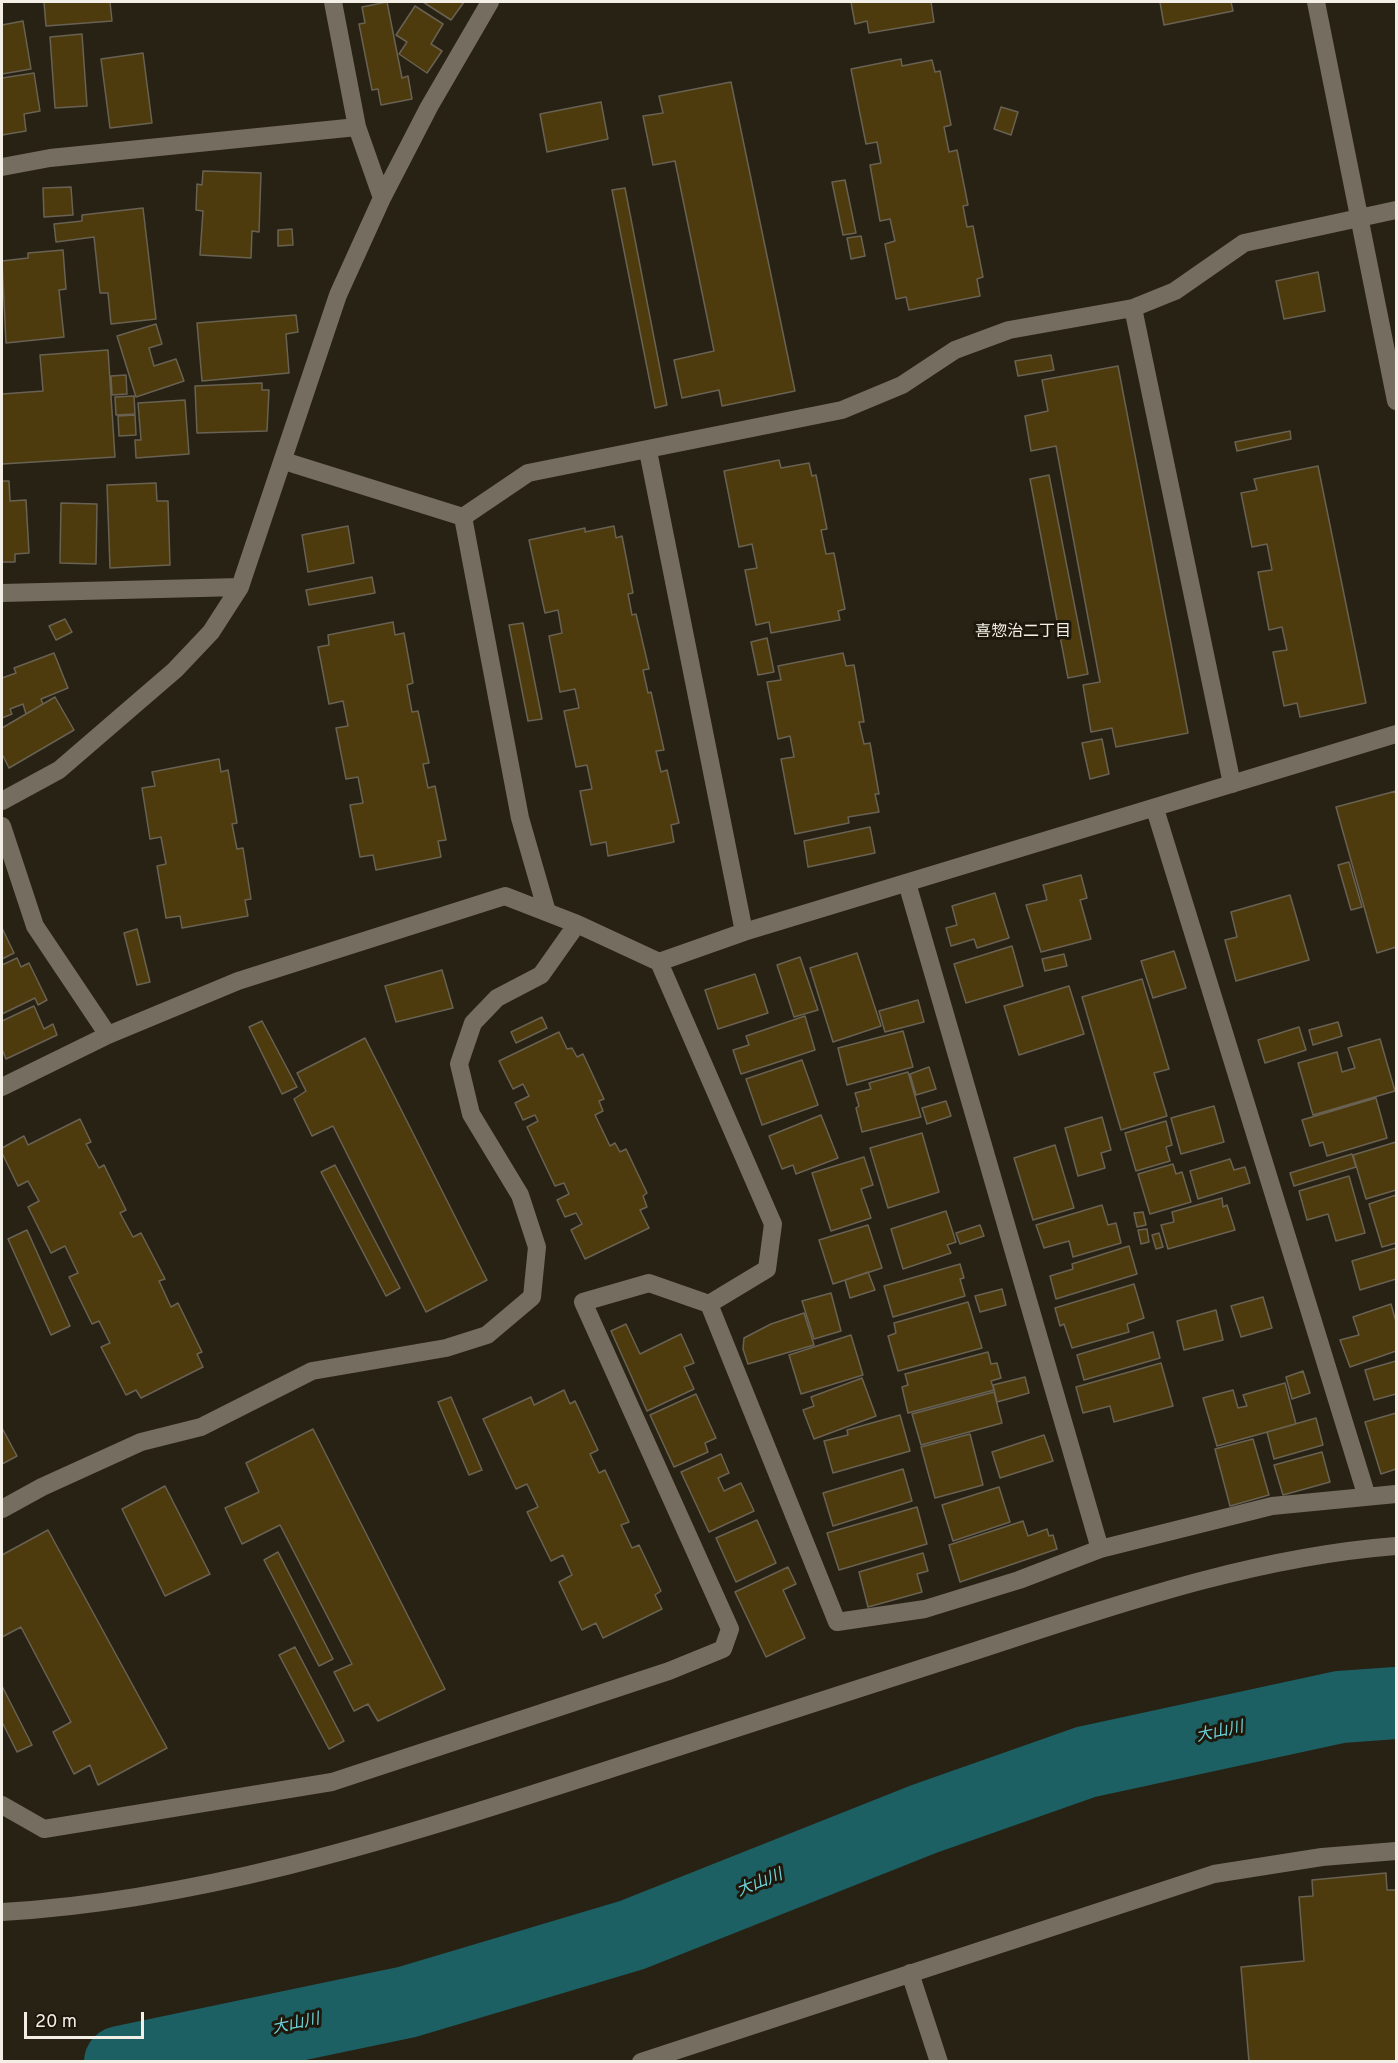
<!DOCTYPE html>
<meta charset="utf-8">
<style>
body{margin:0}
#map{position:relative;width:1398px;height:2063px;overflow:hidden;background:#282215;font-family:Overpass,sans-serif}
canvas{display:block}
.frame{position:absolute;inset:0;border:3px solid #f3efe7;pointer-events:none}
.scale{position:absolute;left:24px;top:2012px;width:120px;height:27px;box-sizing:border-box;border:3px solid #f3efe7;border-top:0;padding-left:8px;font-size:18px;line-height:21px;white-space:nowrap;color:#f3efe7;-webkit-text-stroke:4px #1e180c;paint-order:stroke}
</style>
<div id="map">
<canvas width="1398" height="2063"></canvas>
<div class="frame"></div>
<div class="scale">20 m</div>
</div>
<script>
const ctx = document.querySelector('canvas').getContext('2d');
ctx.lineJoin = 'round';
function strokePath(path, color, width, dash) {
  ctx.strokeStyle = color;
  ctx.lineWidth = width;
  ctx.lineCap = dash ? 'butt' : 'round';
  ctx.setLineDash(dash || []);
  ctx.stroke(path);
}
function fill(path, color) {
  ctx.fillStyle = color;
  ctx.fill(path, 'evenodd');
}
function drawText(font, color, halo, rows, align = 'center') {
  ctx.font = font + ' Overpass,"Noto Sans JP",sans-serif';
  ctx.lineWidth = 6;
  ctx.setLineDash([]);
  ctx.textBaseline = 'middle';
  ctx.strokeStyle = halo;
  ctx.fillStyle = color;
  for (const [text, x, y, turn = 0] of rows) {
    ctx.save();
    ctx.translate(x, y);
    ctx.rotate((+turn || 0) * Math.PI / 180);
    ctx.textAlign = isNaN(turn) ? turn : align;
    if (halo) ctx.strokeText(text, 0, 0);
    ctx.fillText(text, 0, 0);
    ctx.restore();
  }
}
const river = new Path2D(`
 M120,2062l287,-60 225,-67 292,-116 162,-57 254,-55 56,-4`);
const building = new Path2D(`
 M44,2h66l2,19 -66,5z
 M387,2l15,76 6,-2 4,23 -31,6 -3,-16 -6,1 -13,-66 6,-1 -3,-16z
 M423,2h41l-13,18z
 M851,2h80l3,20 -65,11 -2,-12 -12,3z
 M1160,2h71l2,9 -69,14z
 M415,6l28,18 -12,20 11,7 -15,22 -28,-19 8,-12 -11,-7z
 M23,21l8,48 -29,5v-49z
 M82,34l5,72 -32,2 -5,-71z
 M143,53l9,70 -42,5 -9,-69z
 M901,59l1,7 30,-6 3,12 5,-1 11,54 -7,2 5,25 8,-2 11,55 -5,1 4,21 6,-1 10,51 -6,2 3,17 -71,14 -3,-13 -10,2 -11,-55 10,-3 -5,-22 -10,2 -10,-56 11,-2 -4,-21 -11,2 -15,-75z
 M34,73l6,38 -16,3 2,17 -24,4v-57z
 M731,82l64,309 -73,15 -3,-16 -37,8 -8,-38 40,-9 -39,-190 -22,4 -10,-49 20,-3 -4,-17z
 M601,102l7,37 -61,13 -7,-38z
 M1001,107l17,5 -7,23 -17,-6z
 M203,171l58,2 -2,59 -7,-1 -1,27 -51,-3 3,-44 -7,-1 1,-26 5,1z
 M845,180l11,53 -13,2 -11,-53z
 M71,187l2,28 -29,2 -1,-29z
 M625,188l42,217 -12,3 -43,-218z
 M143,208l13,111 -45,5 -3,-31h-8l-6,-56 -38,5 -2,-18 28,-3v-6z
 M292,229l1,16 -15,1v-16z
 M861,236l4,20 -14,3 -4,-21z
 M63,250l3,39 -7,1 5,47 -58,6 -4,-82 26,-3v-5z
 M1318,272l7,39 -41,8 -8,-38z
 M296,315l2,17 -12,2 3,39 -87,8 -5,-58z
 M156,324l6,20 -13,4 5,18 22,-7 8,22 -48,16 -19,-61z
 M108,350l7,107 -113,7v-70l41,-3 -3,-36z
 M1051,355l3,15 -36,6 -3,-15z
 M1118,366l70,367 -72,14 -4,-19 -21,4 -8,-47 17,-3 -44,-236 -25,5 -6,-35 23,-5 -6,-31z
 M126,375l1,19 -15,1 -1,-19z
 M262,383v7h7l-2,41 -70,2 -2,-47z
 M134,396l1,18 -19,1 -1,-18z
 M185,400l4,54 -53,4 -1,-18h6l-3,-37z
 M135,415l1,20 -17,1 -1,-20z
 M1290,431l1,8 -54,12 -2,-9z
 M779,460l2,8 28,-5 3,13 4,-1 11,54 -6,1 5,24 8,-1 11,56 -7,2 2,9 -69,13 -2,-11 -13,3 -11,-55 12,-2 -5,-24 -13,3 -15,-76z
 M1318,466l48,237 -66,14 -3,-14 -13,3 -11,-54 14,-2 -5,-23 -13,3 -11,-58 14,-2 -5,-26 -15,3 -11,-54 16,-3 -3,-11z
 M1049,475l39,199 -20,4 -38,-199z
 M2,481h7l1,20 16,-1 3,53 -14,1v8h-13z
 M156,483l1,18h11l2,64 -60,3 -3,-83z
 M61,503l36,1 -1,60 -36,-1z
 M348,526l6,37 -46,9 -6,-37z
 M614,526l2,12 6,-2 11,57 -5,1 4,21 4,-1 13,55 -6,1 5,23 3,-1 13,58 -8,1 5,21 6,-2 12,53 -8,2 3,17 -66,14 -2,-14 -15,3 -11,-54 12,-2 -5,-24 -11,2 -12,-56 15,-3 -4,-19 -15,3 -11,-56 13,-3 -4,-23 -13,3 -16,-73 56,-12v4z
 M372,577l3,16 -66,12 -3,-15z
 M65,619l7,13 -16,8 -7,-14z
 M393,622l2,13 9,-2 9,50 -6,2 5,27 6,-1 11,52 -6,1 5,24 7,-2 11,54 -8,1 3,16 -65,13 -3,-15 -13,2 -10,-52 13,-2 -5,-26 -12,2 -10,-51 12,-2 -5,-25 -14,3 -11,-57 11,-2 -1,-10z
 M523,623l19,96 -14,2 -19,-96z
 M767,638l7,34 -16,3 -7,-33z
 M54,653l14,35 -27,11 2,5 -17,10 -3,-10 -13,5 2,5 -10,4v-40l14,-5 -2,-5z
 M843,653l3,13 8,-1 10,57h-5l5,22 6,-1 9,51h-4l4,18 -31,5 1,6 -54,11 -14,-75 13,-2 -4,-21 -12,3 -11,-57 14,-2 -3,-14z
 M55,697l19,33 -65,38 -7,-14v-26z
 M1102,739l7,35 -19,5 -8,-36z
 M219,759l2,13 7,-2 9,53 -5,1 5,25 6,-1 8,51 -6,1 3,16 -66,12 -2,-12 -14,2 -9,-52 9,-2 -5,-27 -11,2 -8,-51 13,-2 -3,-14z
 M1396,791v156l-19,6 -41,-146z
 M870,827l5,26 -67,14 -4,-26z
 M1349,862l13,45 -11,3 -13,-45z
 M1081,875l6,23 -7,2 11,39 -50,13 -15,-47 21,-5 -4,-15z
 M995,893l14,45 -32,10 -3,-9 -23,7 -5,-18 11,-3 -5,-19z
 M1290,895l19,65 -73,21 -11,-41 12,-3 -6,-25z
 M2,928l12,25 -12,6z
 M137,929l13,53 -13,3 -13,-52z
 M1012,946l11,40 -57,17 -12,-39z
 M1174,951l12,37 -33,10 -12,-37z
 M857,953l24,73 -48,16 -23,-74z
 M1064,954l3,12 -22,5 -3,-12z
 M800,957l18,53 -24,7 -17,-52z
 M17,958l4,9 8,-4 18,37 -9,5 -3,-7 -33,16v-49z
 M442,970l11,38 -57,14 -11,-36z
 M755,974l13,39 -50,16 -13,-39z
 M1142,979l27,90 -15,4 13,43 -46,14 -39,-133z
 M1069,986l15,48 -65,21 -15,-49z
 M918,1000l6,22 -39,10 -6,-21z
 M34,1006l10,23 9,-5 4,11 -51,24 -4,-10v-28z
 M805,1016l10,34 -74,24 -8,-24 16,-5 -3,-9z
 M542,1017l5,11 -31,15 -5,-11z
 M262,1021l35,66 -15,7 -33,-67z
 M1338,1022l4,14 -29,9 -4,-15z
 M1299,1027l7,23 -41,13 -7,-23z
 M903,1031l10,36 -66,18 -9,-37z
 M559,1032l8,17 5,-1 5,9 6,-3 21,45 -5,2 4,10 -8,4 15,31 5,-3 5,9 6,-3 21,44 -4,3 4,11 -7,3 9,18 -64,31 -14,-29 11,-6 -6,-11 -11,4 -8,-17 12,-6 -5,-11 -9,3 -28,-59 11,-6 -3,-6 -12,5 -8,-17 14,-7 -6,-12 -10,5 -14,-28z
 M365,1038l122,242 -61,32 -93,-186 -21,10 -18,-37 12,-8 -9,-18z
 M1380,1039l15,52 -82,24 -15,-52 39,-11 5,20 13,-4 -7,-20z
 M802,1060l16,45 -56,20 -16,-46z
 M929,1067l7,22 -20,6 -6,-21z
 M908,1072l13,45 -59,15 -6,-24 3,-2 -4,-13 16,-4 -2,-6z
 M1376,1098l11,40 -60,18 -4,-14 -13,4 -8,-26z
 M946,1101l5,15 -24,8 -5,-16z
 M1214,1106l10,36 -43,12 -10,-36z
 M821,1115l17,43 -42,16 -3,-9 -11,4 -13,-33z
 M1102,1117l9,33 -10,3 4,15 -27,8 -13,-48z
 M80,1119l11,23 -5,2 13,24 5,-3 22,45 -6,3 13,24 8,-4 24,46 -6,2 12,26 7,-4 24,49 -5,2 6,13 -62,31 -5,-8 -10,5 -25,-48 9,-4 -11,-22 -7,3 -23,-47 9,-4 -13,-27 -14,7 -23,-46 11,-6 -11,-20 -10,5 -16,-33v-5l22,-12 4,9z
 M1166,1121l6,24 -6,2 4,14 -34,10 -11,-38z
 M922,1133l17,59 -51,16 -18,-60z
 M1396,1142v48l-30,9 -13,-44z
 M1055,1145l19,63 -41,12 -19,-62z
 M1352,1154l4,13 -62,19 -4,-13z
 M864,1157l9,28 -12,4 10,29 -40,13 -19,-58z
 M1230,1159l4,11 11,-3 5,16 -52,16 -8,-28z
 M1173,1164l3,10 6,-2 9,30 -41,12 -12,-40z
 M335,1165l65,123 -14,8 -65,-124z
 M1349,1176l16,57 -29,8 -8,-27 -21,6 -8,-29z
 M1396,1195v48l-14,4 -13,-43z
 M1222,1198l1,9 4,-2 8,25 -67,19 -7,-24 13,-3 -2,-10z
 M1102,1205l6,20 8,-2 5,20 -48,14 -4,-16 -25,7 -8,-23z
 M946,1211l10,31 -9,3 4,8 -48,16 -12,-40z
 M1143,1212l3,13 -9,2 -3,-14z
 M868,1225l14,43 -49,16 -14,-44z
 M980,1225l4,11 -24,8 -4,-11z
 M1147,1229l2,13 -8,2 -3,-14z
 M27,1230l43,96 -19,9 -43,-96z
 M1159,1233l4,14 -7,2 -4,-14z
 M1129,1246l8,28 -81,25 -6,-23 23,-7 -1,-5z
 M1396,1248v31l-36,11 -8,-29z
 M960,1264l4,14 -4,1 5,17 -72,21 -9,-31z
 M868,1272l7,18 -25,8 -5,-18z
 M1134,1284l10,34 -17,6 2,8 -57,16 -8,-24 -4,2 -5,-18z
 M1002,1289l4,16 -26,7 -5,-16z
 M831,1293l10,38 -27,8 -12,-38z
 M1263,1297l9,31 -31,9 -10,-31z
 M968,1302l14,46 -84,23 -10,-35 8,-3 -2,-10z
 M1391,1304l5,18v29l-46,16 -10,-27 19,-5 -6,-18z
 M1216,1310l7,30 -39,10 -7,-29z
 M804,1313l10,32 -66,19 -5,-15 1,-11 27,-14z
 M626,1324l14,30 41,-20 13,29 -10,4 10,22 -47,22 -36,-80z
 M1153,1332l7,26 -76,22 -7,-25z
 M851,1335l12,40 -62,19 -12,-39z
 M988,1352l3,12 6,-1 4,15 -10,3 3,9 -86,23 -6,-26 6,-2 -3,-11z
 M1396,1361v33l-22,6 -9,-30z
 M1161,1363l12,43 -59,16 -4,-16 -27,7 -7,-26z
 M1303,1371l7,22 -18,6 -6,-22z
 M1025,1377l4,16 -32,9 -4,-17z
 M862,1378l14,38 -62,23 -11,-29 11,-4 -3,-9z
 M1285,1383l11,41 -79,22 -14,-48 30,-8 5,18 9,-2 -4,-11z
 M564,1390l6,14 5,-3 23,49 -8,4 9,19 6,-3 24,52 -8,3 11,23 7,-3 22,46 -6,4 7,14 -59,29 -7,-15 -14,7 -23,-48 13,-7 -9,-20 -12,6 -24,-49 11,-5 -11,-23 -11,5 -33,-70 48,-22 3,8z
 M994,1392l8,31 -81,22 -9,-31z
 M696,1394l20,44 -11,5 3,9 -34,15 -24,-52z
 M451,1397l31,73 -13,5 -31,-73z
 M1396,1413v56l-15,5 -16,-52z
 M900,1415l10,36 -77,22 -9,-32 24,-6 -1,-5z
 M1316,1418l7,27 -49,14 -7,-27z
 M2,1428l15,28 -15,8z
 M313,1429l132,260 -67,32 -10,-17 -14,7 -20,-39 18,-8 -72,-139 -38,19 -17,-36 34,-16 -13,-29z
 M970,1434l13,51 -48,13 -14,-51z
 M1044,1435l9,26 -53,17 -8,-26z
 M1253,1439l16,56 -39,11 -15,-57z
 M1322,1452l8,30 -47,13 -9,-30z
 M721,1454l8,19 -11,5 6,13 17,-8 13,28 -45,21 -28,-60z
 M903,1469l9,32 -79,25 -10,-33z
 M165,1486l45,88 -45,22 -43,-87z
 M999,1487l11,35 -57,19 -11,-36z
 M917,1507l10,37 -88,26 -12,-37z
 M757,1520l19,43 -40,19 -20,-44z
 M1023,1521l5,15 19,-7 2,7 4,-1 4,14 -97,33 -11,-37z
 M48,1530l119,218 -69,37 -8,-20 -16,9 -21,-42 18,-10 -50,-95 -19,10v-82z
 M278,1552l55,107 -14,7 -55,-106z
 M923,1553l5,18 -11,3 5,18 -54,15 -9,-35z
 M788,1567l8,17 -13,6 22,48 -39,19 -31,-65z
 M295,1647l49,94 -15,8 -50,-94z
 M2,1686l30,59 -15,7 -15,-30z
 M1386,1873l1,17h9v172h-147l-8,-95 63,-6 -5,-64 14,-1 -1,-16z`);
const street = new Path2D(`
 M333,2l24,125 25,71
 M1316,2l80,399
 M2,167l48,-9 307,-31
 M1133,308l99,476
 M648,451l96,481
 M284,461l179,56 65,-44 314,-63 60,-25 53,-35 54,-20 124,-22 42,-17 69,-48 152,-33
 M463,517l57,301 27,94
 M2,593l238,-6
 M2,801l57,-31 116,-100 36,-38 29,-45 98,-292 44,-97 47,-91 61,-105
 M1155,809l212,688
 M2,826l33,100 73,109
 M907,883l193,666
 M659,962l114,262 -6,45 -58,35
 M2,1087l106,-52 130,-54 267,-85 72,28 82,38 85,-30 652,-198
 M2,1509l40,-22 99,-45 60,-15 111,-56 134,-23 41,-13 45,-38 5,-50 -17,-52 -49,-81 -12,-50 14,-41 24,-25 44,-23 36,-51
 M2,1805l42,24 288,-47 337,-111 54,-22 7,-20 -147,-327 66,-19 60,21 128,318 88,-13 94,-29 81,-31 172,-43 124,-12
 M2,1912c193,-11 382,-70 565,-129 136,-44 272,-88 408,-132 138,-45 276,-94 421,-105
 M910,1973l29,89
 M641,2062l573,-188 108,-17 74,-6`);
const neighbourhoodNames = [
 ["喜惣治二丁目",1023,633]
];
const waterNames = [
 ["大山川",1220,1733,-12],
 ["大山川",760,1884,-22],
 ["大山川",296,2025,-12]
];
strokePath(river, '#1c6064', 72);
fill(building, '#4d3b0d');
strokePath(building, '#696253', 1.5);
strokePath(street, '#756d5f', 18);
drawText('16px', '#f3efe7', '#1e180c', neighbourhoodNames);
drawText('italic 16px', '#6ed4db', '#1e180c', waterNames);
</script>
